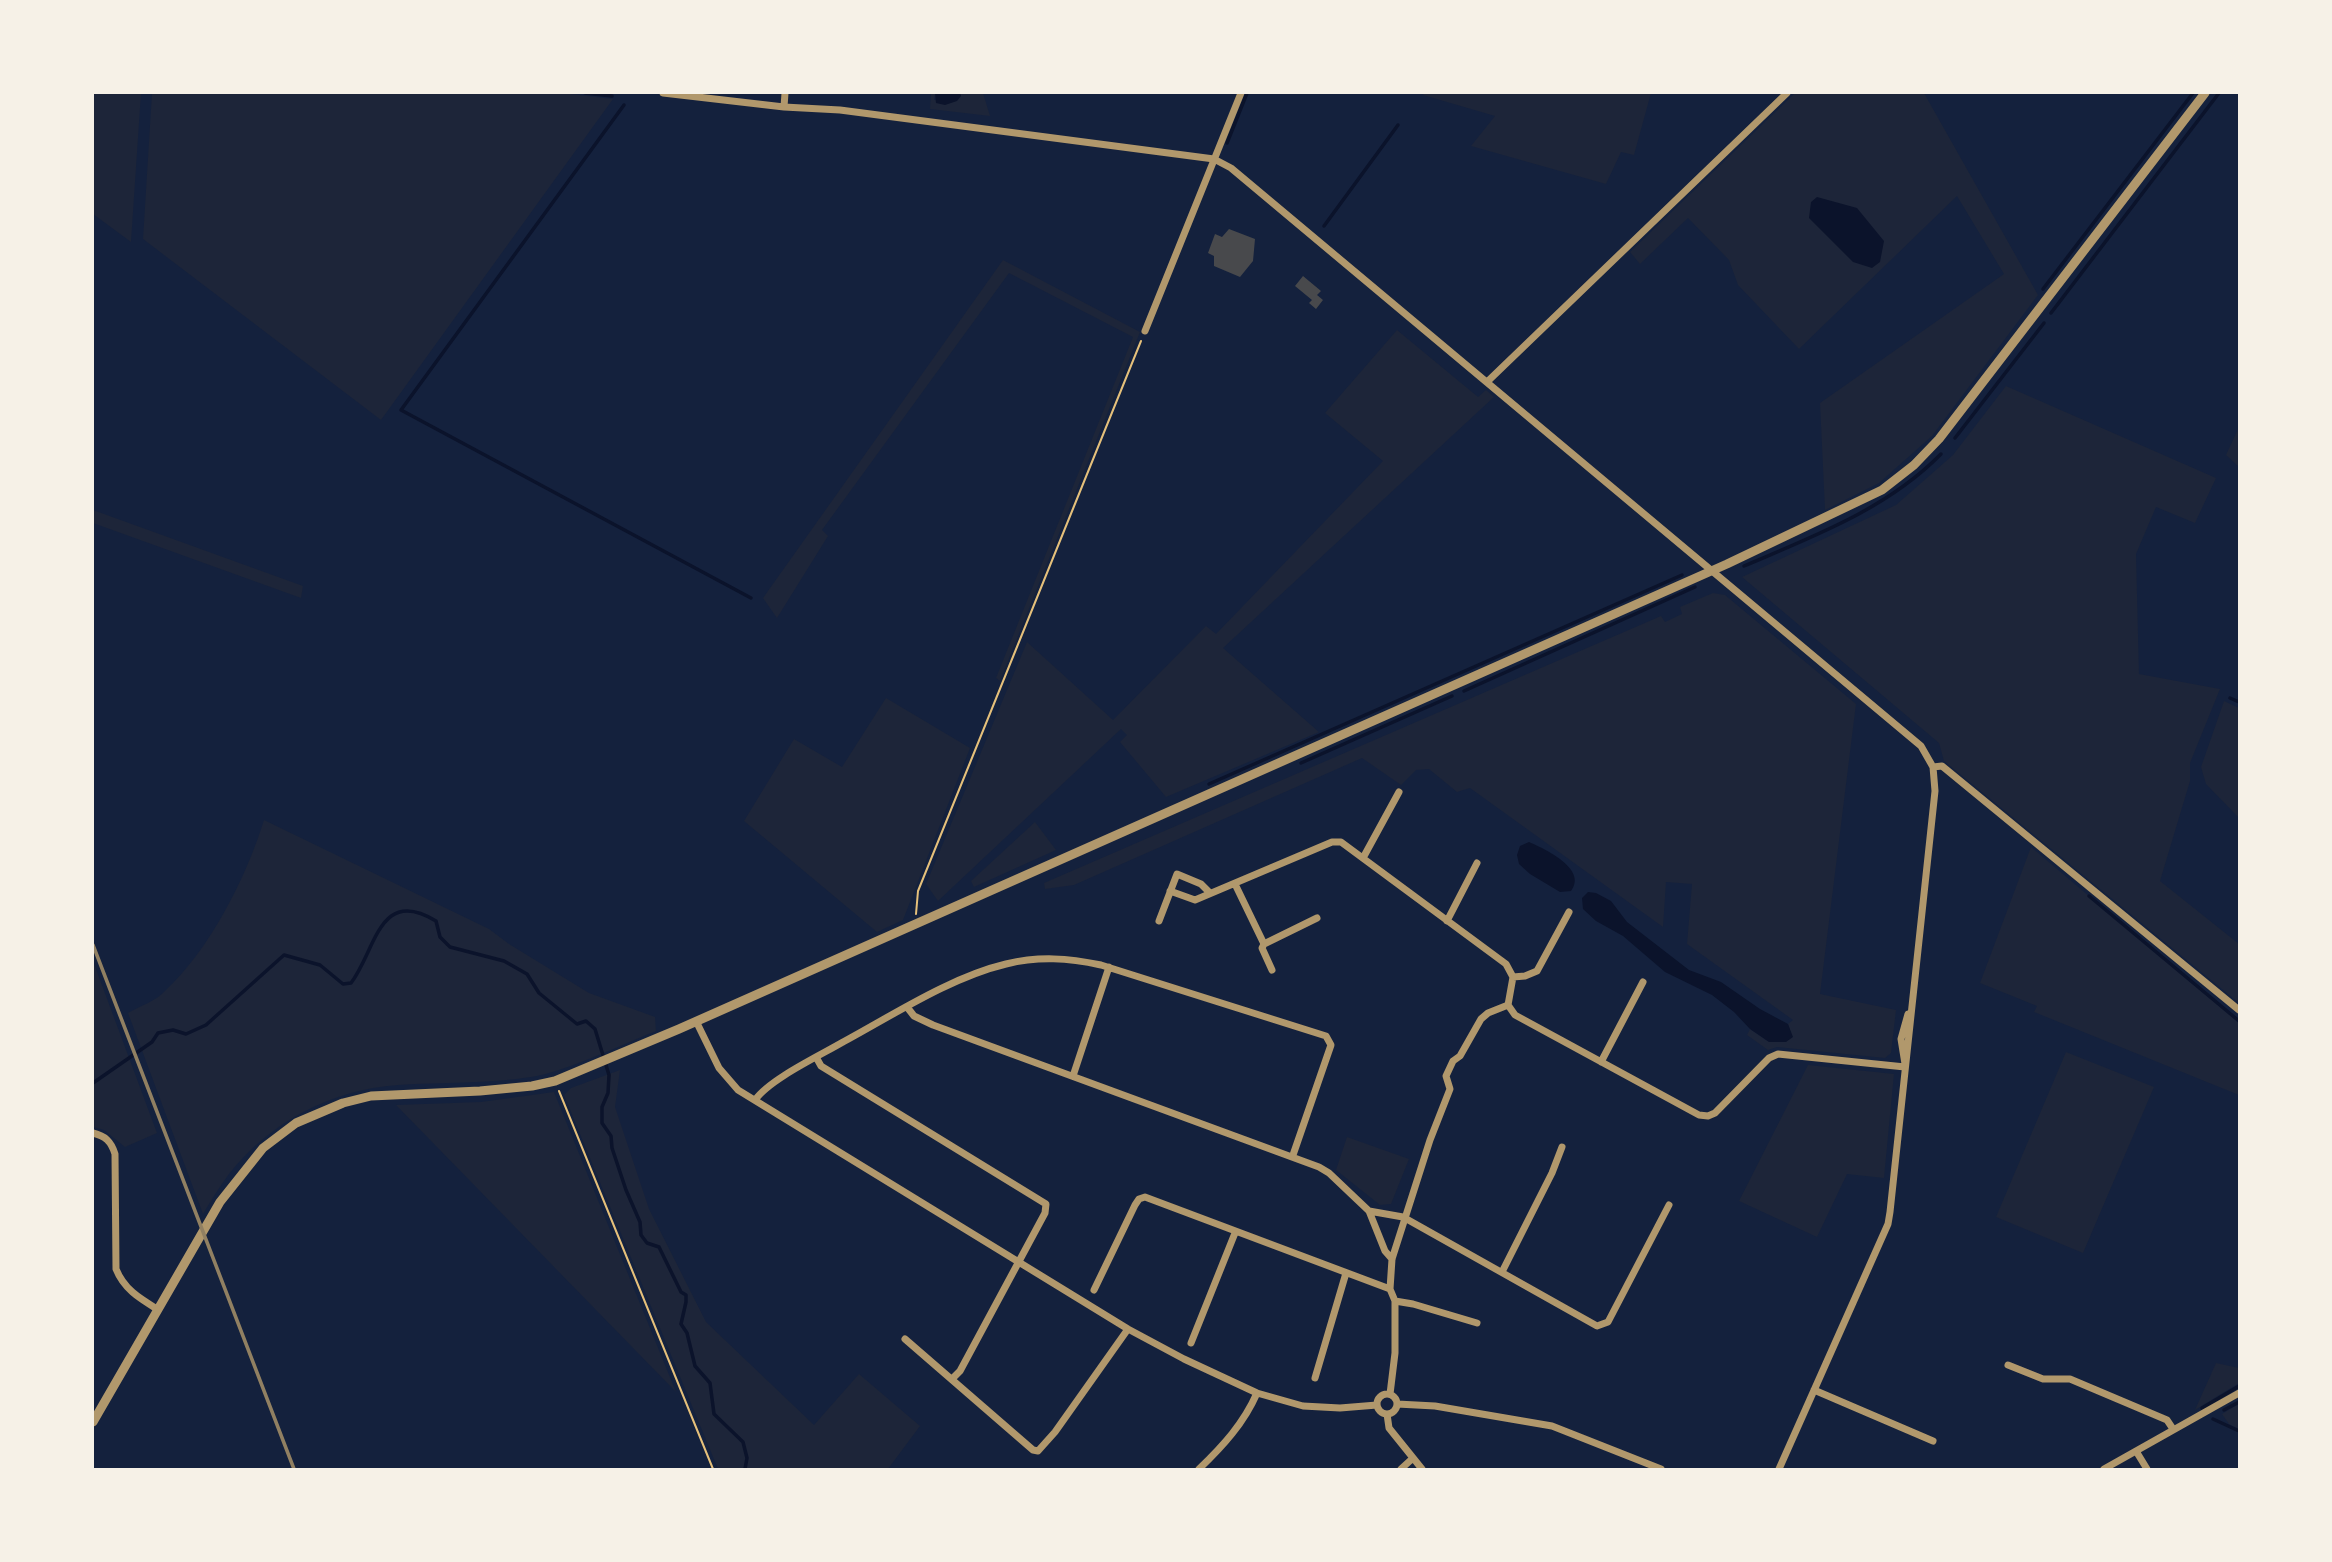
<!DOCTYPE html>
<style>
body{margin:0}
#map{position:relative;width:2332px;height:1562px;overflow:hidden;background:#14213d;font-family:"Source Sans 3",sans-serif}
canvas{display:block}
.frame{position:absolute;inset:0;border:94px solid #f6f1e7;pointer-events:none}
</style>
<div id="map">
<canvas width="2332" height="1562"></canvas>
<div class="frame"></div>
</div>
<script>
const ctx = document.querySelector('canvas').getContext('2d');
ctx.lineJoin = 'round';
function fill(path, color) {
  ctx.fillStyle = color;
  ctx.fill(path, 'evenodd');
}
function strokePath(path, color, width, dash) {
  ctx.strokeStyle = color;
  ctx.lineWidth = width;
  ctx.lineCap = dash ? 'butt' : 'round';
  ctx.setLineDash(dash || []);
  ctx.stroke(path);
}
const green = new Path2D(`
 M93,93h48l-10,149 -38,-28z
 M152,93h410l51,6 -232,321 -238,-181z
 M931,93h4l-1,7 27,-4 -1,-3h23l7,23 -60,-7z
 M1424,93h227l-17,62 -13,-3 -15,32 -135,-38 24,-30 -72,-21z
 M1795,93h129l114,202 -106,141 -53,47 -54,27 -5,-107 184,-129 -47,-78 -158,153 -61,-64 -9,-25 -41,-42 -48,46 -10,-12z
 M1003,260l137,72 -140,349 -4,-3 137,-341 -124,-64 -187,257 6,6 -51,82 -14,-20z
 M1397,330l81,67 8,-7 8,7 -271,251 96,84 -153,65 -46,-55 7,-7 -6,-6 -183,172 -12,-17 101,-242 86,78 93,-94 10,8 167,-173 -58,-48z
 M2006,386l210,92 -21,45 -39,-16 -20,47 3,120 81,15 -30,74v18l-30,100 79,63v59l-295,-242 -5,-18 -197,-166 154,-72 57,-50z
 M2239,427v40l-13,-12z
 M93,510l210,76 -2,12 -208,-75z
 M1713,593l12,2 131,109 -36,290 76,16 -5,43 -6,5 -108,-11 -9,3 -21,-15 3,-6 19,13 23,-5 -4,-13 5,-4 -106,-76 5,-60 -26,-2 -3,45 -193,-139 -13,4 -28,-23 -13,1 -15,15 -39,-27 -288,127 -29,4 -1,-6 617,-267 4,6 17,-8 -2,-7z
 M886,698l84,50 -67,172 -26,12 -133,-111 50,-82 48,28z
 M2224,701l15,7v110l-33,-34 -5,-17z
 M264,820l225,109 20,15 80,49 66,24 1,14c-36,14 -88,40 -125,46 -44,7 -88,5 -133,8 -67,5 -127,36 -169,89 -10,13 -18,27 -26,40l-75,-201c12,-7 28,-12 37,-22 45,-42 81,-113 99,-171z
 M1035,822l21,28 -82,37 -3,-6z
 M2031,847l208,176v72l-205,-83 3,-6 -57,-23z
 M93,961l64,172 -32,14 -21,-17 -11,-3z
 M2066,1052l88,35 -71,166 -87,-36z
 M1808,1065l86,9 -10,104 -37,-4 -30,63 -78,-36z
 M620,1070l-5,37 34,102 57,113 108,103 45,-51 61,52 -32,43h-170l-154,-374 7,-7z
 M554,1092l122,300 -280,-287 85,-3z
 M1347,1137l62,22 -18,45 -11,1 -44,-35z
 M2216,1363l23,5v15l-44,27z
 M2239,1404v25l-10,-5 -7,-10z`);
const water = new Path2D(`
 M935,93h25l1,3 -4,5 -12,4 -9,-2z
 M1817,197l40,11 27,33 -4,21 -8,6 -19,-6 -44,-44 2,-16z
 M1529,842c16,7 59,27 42,49l-11,1 -30,-18 -11,-10 -2,-9 3,-9z
 M1588,892l8,1 15,8 16,21 62,48 32,12 39,27 28,15 5,13 -7,5h-17l-19,-13 -16,-17 -22,-17 -47,-23 -42,-36 -27,-15 -13,-12 -1,-11z`);
const stream = new Path2D(`
 M585,93l27,3
 M624,105l-223,305 350,188
 M1227,143l20,-50
 M1324,226l74,-101
 M2043,289l150,-196
 M2051,313l168,-220
 M1955,438l89,-115
 M1744,566c70,-30 143,-57 197,-112
 M1464,691l231,-104
 M2230,698l9,4
 M1301,763l151,-67
 M1209,784l473,-209
 M2089,896l150,125
 M93,1083l59,-41 6,-9 15,-3 13,4 20,-9 78,-70 36,10 23,19 8,-1c25,-33 28,-97 85,-62l4,16 10,10 54,14 23,13 12,19 38,31 9,-3 9,8 14,46 -1,18 -6,14v16l9,13 1,12 14,42 14,32 1,13 6,8 12,4 22,45 5,3v7l-5,22 6,9 8,33 15,17 4,31 29,28 4,16 -2,11
 M2202,1408l37,-22
 M2224,1410l15,-8
 M2213,1419l26,12`);
const building = new Path2D(`
 M1229,229l26,10 -2,22 -13,16 -26,-11v-10l-6,-3 7,-19 7,3z
 M1303,276l18,15 -4,4 6,5 -7,9 -7,-6 3,-3 -17,-14z`);
const path = new Path2D(`
 M916,914l2,-23 223,-550
 M559,1091l154,378`);
const minor = new Path2D(`
 M663,93l121,14 56,3 374,49 17,9 690,578 12,21 2,24 -45,421 -2,12 -109,245
 M784,107l1,-14
 M1145,331l96,-238
 M1487,382l300,-289
 M1933,767l9,-1 297,244
 M1363,858l36,-66
 M1235,884l29,60 -2,4 10,22
 M1170,891l25,9 137,-58h9l165,122 7,13 -5,28 -20,8 -7,6 -21,37 -7,5 -7,15 4,13 -20,51 -38,119 -2,30 5,12v52l-5,41
 M1159,921l18,-47 24,10 9,9
 M1447,921l30,-58
 M1264,944l53,-26
 M1513,977l12,-1 12,-5 32,-59
 M1508,1005l7,10 184,100 9,1 7,-3 54,-55 9,-4 127,13
 M907,1007l7,9 19,9 386,142 10,6 40,38 34,6 194,109 11,-4 61,-117
 M696,1021l23,47 19,22 390,239 56,30 73,34 46,13 37,2 37,-3
 M816,1057l5,9 225,138 -1,9 -85,158 -8,8
 M1601,1062l42,-80
 M1905,1064l-4,-25 7,-25
 M1073,1076l36,-109
 M755,1100c15,-21 64,-44 88,-58 50,-27 108,-65 163,-78 33,-8 62,-6 95,1l225,71 5,9 -38,110
 M93,1133c12,3 18,8 22,21l1,115c8,20 23,29 41,40
 M1369,1211l16,40 7,8
 M1502,1272l50,-99 10,-26
 M1094,1290l41,-85 4,-6 6,-2 245,92
 M1395,1301l18,3 64,19
 M905,1339l128,111 5,1 17,-19 73,-103
 M1191,1343l44,-110
 M2008,1365l35,14h27l97,41 6,9
 M1315,1378l31,-105
 M1814,1390l119,51
 M1377 1404a10 10 0 1 1 20 0a10 10 0 1 1-20 0Z
 M1397,1404l38,2 117,20 109,43
 M1387,1414l2,14 33,41
 M2136,1451l11,18
 M1199,1469c24,-23 45,-46 58,-76
 M1401,1469l12,-11
 M2104,1469l135,-76`);
const tertiary = new Path2D(`
 M93,1422l127,-220 43,-54 33,-25 47,-20 28,-7 109,-5 52,-5 23,-5 124,-52 1048,-465 155,-74 32,-25 25,-26 266,-346`);
const rail = new Path2D(`
 M93,945l201,524`);
fill(green, '#1d2539');
fill(water, '#0b132b');
strokePath(stream, '#0b132b', 3.5);
fill(building, '#48494c');
strokePath(path, '#e5c07b', 2);
strokePath(minor, '#b1986c', 7);
strokePath(tertiary, '#b1986c', 9);
strokePath(rail, '#918062', 3.5);
</script>
